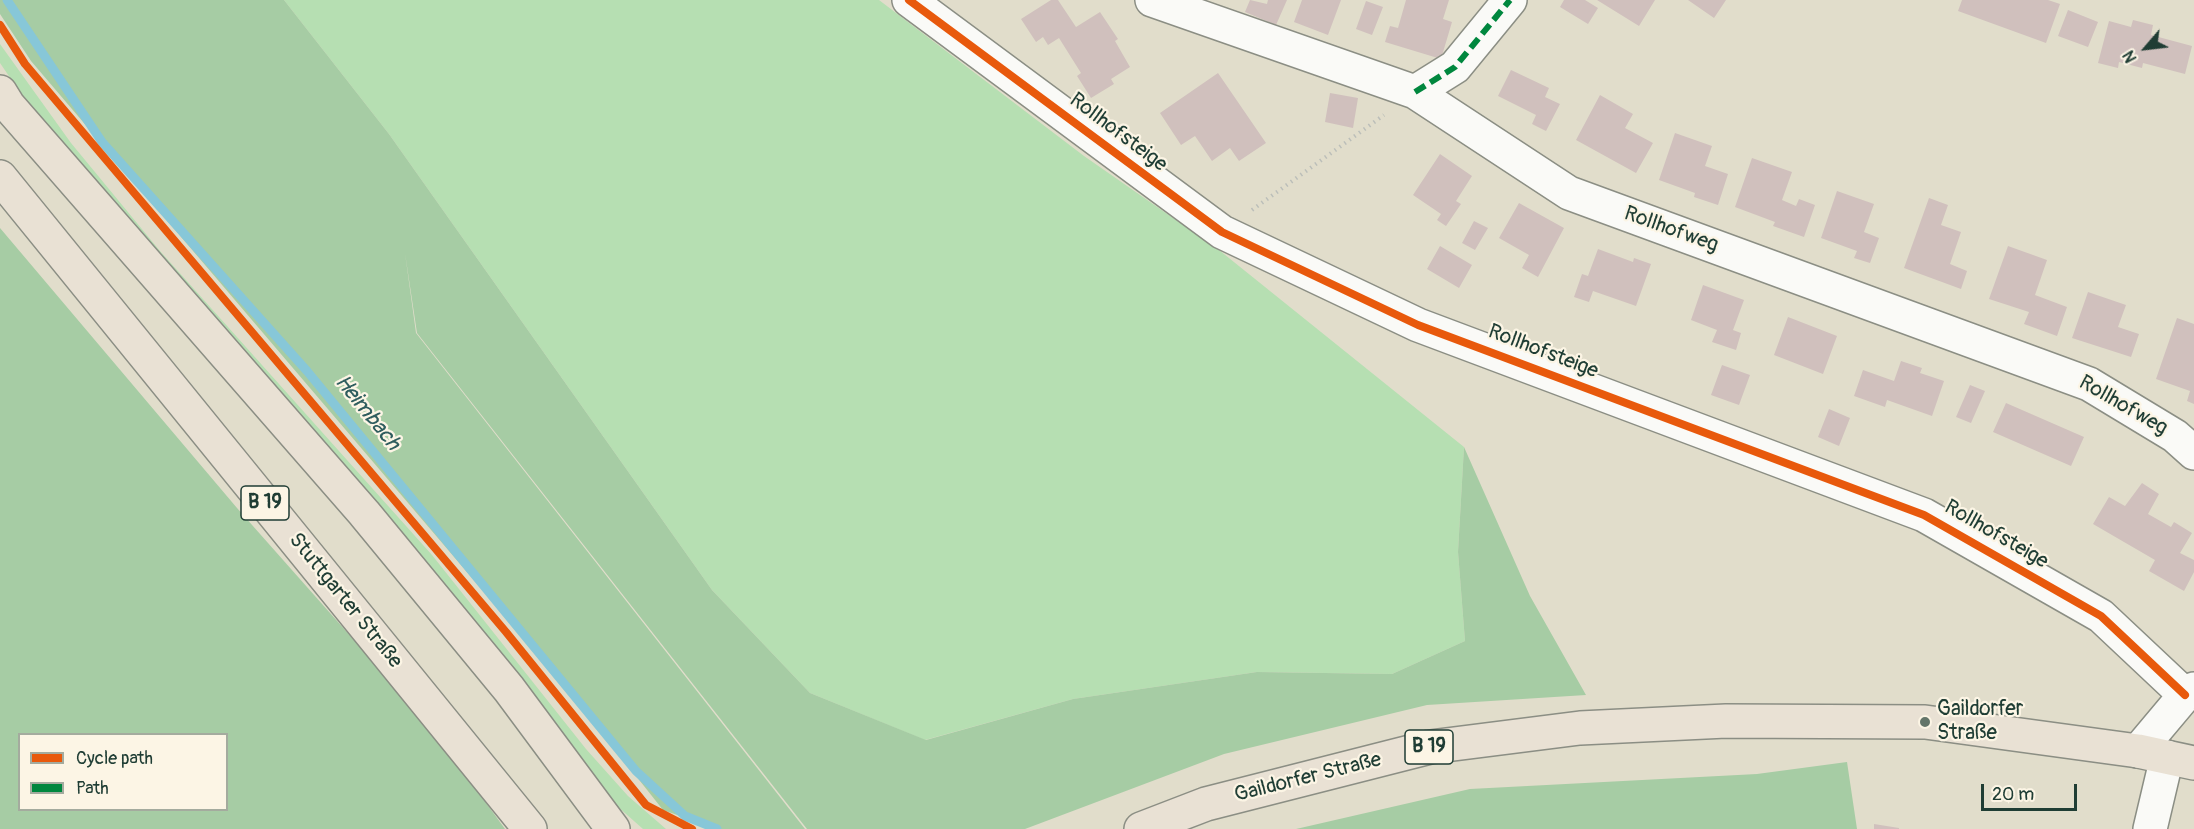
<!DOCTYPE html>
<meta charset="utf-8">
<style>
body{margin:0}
#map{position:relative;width:2194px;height:829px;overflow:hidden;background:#e1ddcb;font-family:Pangolin,sans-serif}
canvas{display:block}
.legend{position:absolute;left:18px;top:733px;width:210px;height:78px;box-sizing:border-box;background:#fcf5e5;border:2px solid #a4ab9e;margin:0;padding:8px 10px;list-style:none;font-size:18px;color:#1f3d34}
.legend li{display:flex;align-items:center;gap:12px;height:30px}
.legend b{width:30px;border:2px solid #a4ab9e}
.north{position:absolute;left:2116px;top:18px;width:60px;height:60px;-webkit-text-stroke:4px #fcf5e5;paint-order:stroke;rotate:242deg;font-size:16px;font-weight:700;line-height:24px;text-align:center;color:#1f3d34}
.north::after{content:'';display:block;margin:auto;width:21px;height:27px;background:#1f3d34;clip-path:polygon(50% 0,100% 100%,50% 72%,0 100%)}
.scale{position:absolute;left:1981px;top:784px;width:96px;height:27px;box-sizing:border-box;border:3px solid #1f3d34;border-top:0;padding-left:8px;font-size:18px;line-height:21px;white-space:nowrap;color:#1f3d34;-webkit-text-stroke:4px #fcf5e5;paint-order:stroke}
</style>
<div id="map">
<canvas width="2194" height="829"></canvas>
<ul class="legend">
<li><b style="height:8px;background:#e8590c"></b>Cycle path</li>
<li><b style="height:8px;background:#00873e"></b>Path</li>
</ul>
<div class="north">N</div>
<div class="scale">20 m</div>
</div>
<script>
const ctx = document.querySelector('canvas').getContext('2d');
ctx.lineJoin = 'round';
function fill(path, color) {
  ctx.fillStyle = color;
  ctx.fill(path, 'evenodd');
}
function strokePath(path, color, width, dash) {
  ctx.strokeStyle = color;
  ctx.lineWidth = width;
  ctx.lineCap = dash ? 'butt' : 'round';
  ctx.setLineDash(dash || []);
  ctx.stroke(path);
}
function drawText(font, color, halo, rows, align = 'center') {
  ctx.font = font + ' Pangolin,sans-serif';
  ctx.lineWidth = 4.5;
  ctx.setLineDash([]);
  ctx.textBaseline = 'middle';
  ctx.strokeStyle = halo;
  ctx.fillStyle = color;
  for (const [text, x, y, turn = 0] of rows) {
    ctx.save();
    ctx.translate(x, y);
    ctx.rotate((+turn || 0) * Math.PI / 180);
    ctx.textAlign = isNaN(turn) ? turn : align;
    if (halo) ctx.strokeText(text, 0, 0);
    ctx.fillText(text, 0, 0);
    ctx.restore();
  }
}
const green = new Path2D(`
 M284,0h595l205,156 135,94 245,197 -6,105 7,89 -73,33 -135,-2 -184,27 -148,41 -115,-47 -98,-103 -323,-456z
 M0,44l71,99 89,108 272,304 154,194 42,47 38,33h-23l-26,-23 -40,-50 -517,-605 -60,-88z`);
const forest = new Path2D(`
 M0,0h284l105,134 323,456 98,103 116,47 147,-41 184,-27 135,2 73,-33 -7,-89 6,-105 66,149 56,99 -159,10 -203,49 -199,75h-218l-390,-496 -12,-80 11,80 389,496h-88l-54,-19 -92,-116 -540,-633 -31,-47z
 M0,228l237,280 194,219 74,102h-505zM20,734h206v76h-206z
 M1847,762l10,67h-561l174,-40 287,-15z`);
const stream = new Path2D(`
 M7,0l95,142 205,229 329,400 49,45 32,13`);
const building = new Path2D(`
 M1051,0h7l18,27 24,-15 18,27 -3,2 15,26 -19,12 3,5 -23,14 -14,-22 4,-3 -22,-35 -11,7 -5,-8 -7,5 -15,-23z
 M1250,0l17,4 1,-4h19l-11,25 -31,-13z
 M1302,0h39l-13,35 -34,-13z
 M1406,0h43l-6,19 9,3 -11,37 -56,-17 5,-16 8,2z
 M1564,0h21l13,8 -10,16 -28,-17z
 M1597,0h58l-16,26z
 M1688,0h38l-12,18z
 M1962,0h86l12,4 -14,39 -88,-32z
 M1366,1l17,6 -11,28 -16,-6z
 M2068,10l30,12 -10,25 -30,-11z
 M2133,20l20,5 -2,10 41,11 -7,28 -42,-11 -1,5 -23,-6 -1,6 -20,-5 11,-42 22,6z
 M1511,70l38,18 -4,9 15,7 -14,27 -14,-7 4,-9 -38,-19z
 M1218,73l48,70 -27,18 -9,-13 -18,13 -17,-25 -14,9 -21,-32z
 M1330,93l28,5 -5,30 -28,-6z
 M1600,95l33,19 -8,14 28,15 -17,30 -60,-33z
 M1675,133l37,13 -7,20 23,8 -10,31 -24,-8 1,-4 -36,-13z
 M1440,154l32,22 -16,25 5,3 -15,22 -9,-6 4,-6 -28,-19z
 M1752,158l40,14 -10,28 14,6 3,-7 16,6 -11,32 -31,-11 2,-4 -40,-15z
 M1837,191l37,13 -10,28 15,6 -9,25 -16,-5 3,-7 -36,-13z
 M1929,198l19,7 -7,20 20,7 -11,32 17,7 -6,18 -57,-21z
 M1519,203l45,25 -26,49 -16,-9 7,-13 -30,-17z
 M1474,221l14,7 -13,22 -13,-7z
 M1440,246l32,19 -13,23 -32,-19z
 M2008,246l39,14 -12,35 32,12 -10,29 -33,-12 5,-12 -40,-13z
 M1598,249l35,13 1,-4 17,6 -15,42 -43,-15 -4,11 -15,-5 8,-23 6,2z
 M1703,285l41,15 -11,30 8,3 -5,17 -24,-8 5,-12 -26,-10z
 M2088,292l38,13 -8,22 21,7 -8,23 -59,-19z
 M1788,317l49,19 -14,38 -49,-19z
 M2177,318l17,6v80l-7,-3 3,-10 -34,-12z
 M1901,361l21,7 -2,5 24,8 -12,35 -45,-16 -2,7 -31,-11 9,-26 31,11z
 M1722,365l28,10 -11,30 -28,-10z
 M1970,385l15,6 -14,32 -15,-6z
 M2006,403l78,34 -13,29 -78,-34z
 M1829,409l21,9 -11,28 -21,-9z
 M2142,483l17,11 -11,20 23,13 3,-5 18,11 -12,20 14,7v12l-10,19 -35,-20 6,-11 -62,-36 16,-27 16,9z
 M1874,824l25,4v1h-25z`);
const path = new Path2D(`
 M1252,210l132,-95`);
const minor = new Path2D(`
 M909,0l313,232 196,93 506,190 177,101 84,79
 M1152,0l263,92 154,101 520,191 86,52 19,17
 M1415,92l40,-25 55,-67
 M2138,751l47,-56 9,-6
 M2150,829l17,-72`);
const major = new Path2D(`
 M0,92l8,13 356,408 145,176 104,140
 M0,177l530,652
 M1141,829l65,-25 224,-57 150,-19 146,-7 199,1 213,29 56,12`);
const quiet = new Path2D(`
 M1415,92l40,-25 55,-67`);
const cycleway = new Path2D(`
 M909,0l313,232 196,93 506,190 177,101 84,79
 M0,25l25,39 481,568 140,173 46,24`);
const markers = [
 [1925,722,6,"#637569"]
];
const shields = [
 [265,503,48],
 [1429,747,48]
];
const shieldNames = [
 ["B 19",265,503],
 ["B 19",1429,747]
];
const streetNames = [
 ["Rollhofsteige",1118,133,37],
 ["Rollhofweg",1671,230,20],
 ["Rollhofsteige",1543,352,21],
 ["Rollhofweg",2123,406,30],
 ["Rollhofsteige",1996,535,30],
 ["Stuttgarter Straße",345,601,51],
 ["Gaildorfer Straße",1308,778,-14]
];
const poiNames = [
 ["Gaildorfer",1937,710],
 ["Straße",1937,734]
];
const waterNames = [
 ["Heimbach",367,413,51]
];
fill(green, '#b6dfb2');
fill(forest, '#a6cca4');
strokePath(stream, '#87c7d8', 9);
fill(building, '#d0c0bd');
strokePath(minor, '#8b8e84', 36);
strokePath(major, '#8b8e84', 36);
strokePath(path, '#bbbeb9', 4, [1.5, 4.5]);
strokePath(minor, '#fafaf7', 33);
strokePath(major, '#e9e1d4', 33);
strokePath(quiet, '#00873e', 6, [12, 6]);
strokePath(cycleway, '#e8590c', 8);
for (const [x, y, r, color] of markers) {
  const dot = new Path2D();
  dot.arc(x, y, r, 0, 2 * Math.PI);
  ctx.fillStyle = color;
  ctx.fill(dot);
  strokePath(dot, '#fcf5e5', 2);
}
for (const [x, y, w] of shields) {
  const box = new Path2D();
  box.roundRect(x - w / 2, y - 17, w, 34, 4.5);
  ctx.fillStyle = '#fcf5e5';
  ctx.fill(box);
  strokePath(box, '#1f3d34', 1.5);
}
drawText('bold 20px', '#1f3d34', null, shieldNames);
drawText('21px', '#1f3d34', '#fcf5e5', streetNames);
drawText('21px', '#1f3d34', '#fcf5e5', poiNames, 'left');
drawText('italic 22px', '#2f5d5e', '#fcf5e5', waterNames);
</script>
